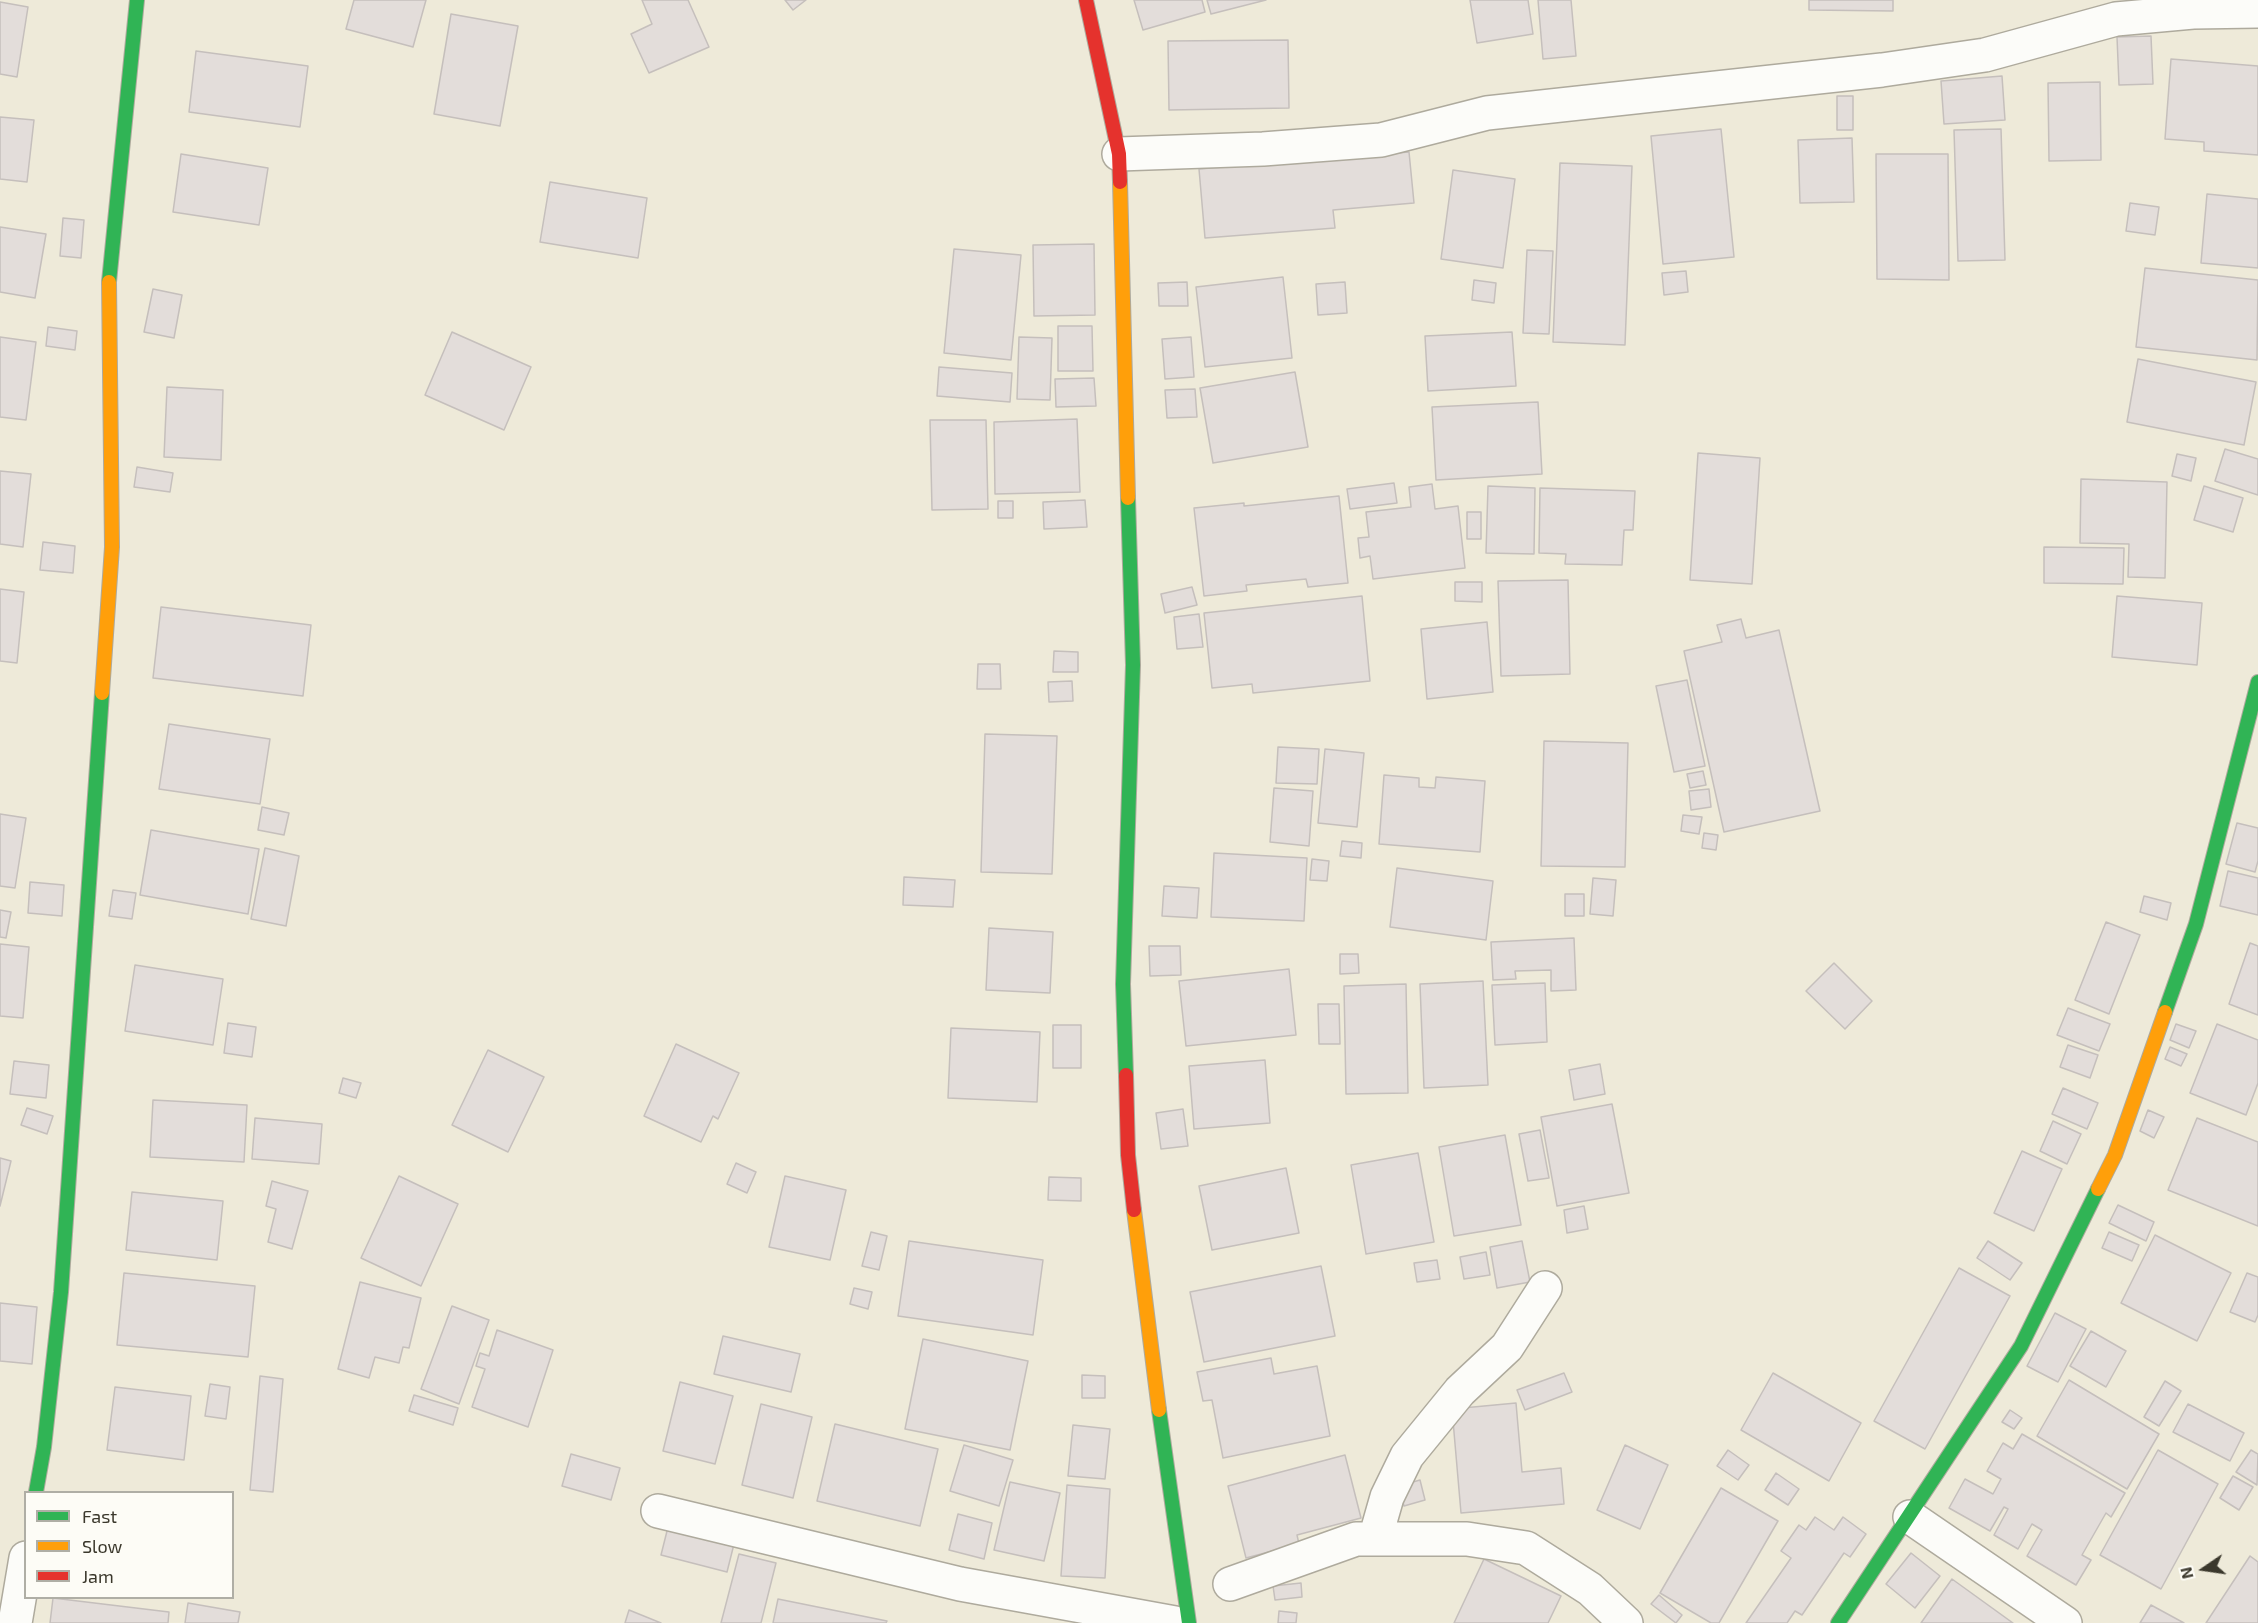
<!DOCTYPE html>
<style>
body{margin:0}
#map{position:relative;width:2258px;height:1623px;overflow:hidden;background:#eeead9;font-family:"Exo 2",sans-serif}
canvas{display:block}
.legend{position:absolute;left:24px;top:1491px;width:210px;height:108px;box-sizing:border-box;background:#fdfcf6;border:2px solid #afaea5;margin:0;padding:8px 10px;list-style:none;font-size:18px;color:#3b382c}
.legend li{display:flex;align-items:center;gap:12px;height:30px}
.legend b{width:30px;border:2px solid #afaea5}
.north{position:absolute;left:2174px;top:1539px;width:60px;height:60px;-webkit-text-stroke:4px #fdfcf6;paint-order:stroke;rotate:257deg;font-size:16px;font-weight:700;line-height:24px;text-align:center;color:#3b382c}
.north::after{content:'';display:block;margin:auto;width:21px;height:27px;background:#3b382c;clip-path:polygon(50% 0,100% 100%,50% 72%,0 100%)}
</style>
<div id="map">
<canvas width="2258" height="1623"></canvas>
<ul class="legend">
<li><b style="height:8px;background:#30b455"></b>Fast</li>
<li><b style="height:8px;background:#ff9f0a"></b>Slow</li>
<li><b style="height:8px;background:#e5322d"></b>Jam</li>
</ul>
<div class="north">N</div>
</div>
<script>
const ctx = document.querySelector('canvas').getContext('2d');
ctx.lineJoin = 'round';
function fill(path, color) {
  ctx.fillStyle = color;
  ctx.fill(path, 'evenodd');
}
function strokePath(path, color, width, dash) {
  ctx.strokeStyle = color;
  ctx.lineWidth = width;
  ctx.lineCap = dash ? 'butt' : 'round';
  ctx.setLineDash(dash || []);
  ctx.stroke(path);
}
const building = new Path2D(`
 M354,0h72l-13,47 -67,-18z
 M642,0h46l21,47 -60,26 -18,-39 21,-10z
 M785,0h21l-13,10z
 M1134,0h68l3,12 -62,18z
 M1207,0h59l-55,14z
 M1470,0h58l5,34 -56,9z
 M1538,0h33l5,56 -33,3z
 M1809,0h84v11l-84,-1z
 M0,2l28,5 -11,70 -17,-3z
 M451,14l67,12 -18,100 -66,-12z
 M2151,36l2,48 -34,1 -2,-48z
 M1288,40l1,68 -120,2 -1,-69z
 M196,51l112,15 -8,61 -111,-15z
 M2171,59l87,7v89l-54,-4v-9l-39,-3z
 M2002,76l3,44 -61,4 -3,-43z
 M2100,82l1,78 -52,1 -1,-78z
 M1837,96h16v34h-16z
 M0,117l34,3 -7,62 -27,-3z
 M1721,129l13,128 -71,7 -12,-128z
 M2001,129l4,131 -47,1 -4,-131z
 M1852,138l2,64 -54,1 -2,-63z
 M1409,152l5,51 -81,7 2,18 -130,10 -6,-69z
 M181,154l87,14 -9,57 -86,-13z
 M1876,154h72l1,126 -72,-1z
 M1560,163l72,3 -7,179 -72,-3z
 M1453,170l62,9 -12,89 -62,-9z
 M550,182l97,16 -9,60 -98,-16z
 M2207,194l51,5v69l-57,-5z
 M2130,203l29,4 -4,28 -29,-4z
 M63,218l21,2 -3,38 -21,-2z
 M0,227l46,7 -11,64 -35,-6z
 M1094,244l1,71 -61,1 -1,-71z
 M954,249l67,6 -10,105 -67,-7z
 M1527,250l26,1 -4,83 -26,-1z
 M2145,268l113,12 -1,80 -121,-13z
 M1686,271l2,21 -24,3 -2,-22z
 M1283,277l9,81 -87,9 -9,-80z
 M1474,280l22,3 -2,20 -22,-3z
 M1187,282l1,24h-29l-1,-23z
 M1345,282l2,31 -29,2 -2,-31z
 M153,289l29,6 -8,43 -30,-6z
 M1058,326h34l1,45h-35z
 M48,327l29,4 -2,19 -29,-4z
 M452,332l79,35 -27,63 -79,-35z
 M1512,332l4,54 -88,5 -3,-55z
 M0,337l36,5 -10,78 -26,-3z
 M1019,337l33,1 -2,62 -33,-1z
 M1191,337l3,40 -29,2 -3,-40z
 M2138,359l118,23 -12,63 -117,-23z
 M939,367l73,6 -2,29 -73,-6z
 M1295,372l13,75 -95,16 -13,-75z
 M1094,378l2,28 -40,1 -1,-28z
 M167,387l56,3 -2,70 -57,-3z
 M1195,389l2,28 -30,1 -2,-28z
 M1538,402l4,72 -106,6 -4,-73z
 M1077,419l3,73 -85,2 -1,-72z
 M930,420h56l2,89 -56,1z
 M2225,449l33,10v36l-43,-14z
 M1698,453l62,5 -8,126 -62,-4z
 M2177,454l19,4 -5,23 -19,-5z
 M137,467l36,6 -3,19 -36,-5z
 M0,471l31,3 -8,73 -23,-3z
 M2081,479l86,3 -2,96 -37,-1 1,-33 -49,-1z
 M1394,483l3,20 -47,6 -3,-20z
 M1432,484l3,25 23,-3 7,62 -92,11 -3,-23 -10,2 -2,-20 11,-1 -3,-25 45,-5 -2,-20z
 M1488,486l47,2 -1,66 -48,-1z
 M2204,486l39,12 -10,34 -39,-12z
 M1540,488l95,3 -2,39h-9l-2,35 -57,-1 1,-10 -27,-1z
 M1339,496l9,87 -40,4 -2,-8 -60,6 1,6 -43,5 -10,-88 50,-5v3z
 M1085,500l2,27 -43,2 -1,-27z
 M998,501h15v17h-15z
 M1467,512h14v27h-14z
 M43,542l32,4 -2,27 -33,-3z
 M2044,547l80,1 -1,36 -79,-1z
 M1568,580l2,94 -69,2 -3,-95z
 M1455,582h27v20l-27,-1z
 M1192,587l5,18 -32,8 -4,-19z
 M0,589l24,3 -7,71 -17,-2z
 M1362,596l8,85 -117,12 -1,-9 -40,4 -8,-75z
 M2117,596l85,7 -5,62 -85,-8z
 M161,607l150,18 -8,71 -150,-18z
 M1199,614l4,33 -26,2 -3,-32z
 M1741,619l5,19 33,-8 41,181 -96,21 -40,-181 38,-9 -5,-17z
 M1487,622l6,70 -66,7 -6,-70z
 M1054,651l24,1v20h-25z
 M978,664h22l1,25h-24z
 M1687,680l18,86 -31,6 -18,-86z
 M1072,681l1,20 -24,1 -1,-20z
 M169,724l101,15 -10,65 -101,-15z
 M985,734l72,2 -5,138 -71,-2z
 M1544,741l84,2 -3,124 -84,-1z
 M1278,747l41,2 -2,35 -41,-1z
 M1325,749l39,4 -7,74 -39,-4z
 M1703,771l3,14 -16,3 -3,-14z
 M1384,775l35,3v9l16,1 1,-11 49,4 -5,71 -101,-8z
 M1274,788l39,3 -4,55 -39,-4z
 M1709,789l2,18 -20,3 -2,-19z
 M262,807l27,6 -5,22 -26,-5z
 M0,814l26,4 -11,70 -15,-2z
 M1683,815l19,2 -3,17 -18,-3z
 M2237,823l21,5v33l-3,11 -29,-8z
 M151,830l108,19 -11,65 -108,-19z
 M1704,833l14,2 -2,15 -14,-2z
 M1342,841l20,2 -1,15 -21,-2z
 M265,848l34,8 -13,70 -35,-7z
 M1214,853l93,5 -3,63 -93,-4z
 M1312,859l17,2 -2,20 -17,-1z
 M1397,868l96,13 -7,59 -96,-13z
 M2228,871l30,7v37l-38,-9z
 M904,877l51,3 -2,27 -50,-2z
 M1593,878l23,2 -3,36 -23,-2z
 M30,882l34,3 -2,31 -34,-3z
 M1164,886l35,2 -2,30 -35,-2z
 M113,890l23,3 -4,26 -23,-3z
 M1565,894h19v22h-19z
 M2144,896l27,7 -4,17 -27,-8z
 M0,910l11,2 -5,26 -6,-1z
 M2106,922l34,13 -31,79 -34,-14z
 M989,928l64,4 -3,61 -64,-3z
 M1574,938l2,52 -25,1v-21l-36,1 1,8 -23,1 -2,-38z
 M2250,943l8,3v69l-29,-11z
 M0,944l29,3 -6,71 -23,-2z
 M1149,946h31l1,29 -31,1z
 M1340,954h18l1,19 -19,1z
 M1834,963l38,38 -27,28 -39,-38z
 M135,965l88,14 -10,66 -88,-14z
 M1289,969l7,66 -110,11 -7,-65z
 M1483,981l5,104 -64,3 -4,-104z
 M1545,983l2,59 -52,3 -3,-60z
 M1406,984l2,109 -62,1 -2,-108z
 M1318,1004h21l1,40h-21z
 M2068,1008l42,16 -11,27 -42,-16z
 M228,1023l28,4 -4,30 -28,-4z
 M2176,1024l20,7 -7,17 -19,-8z
 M2217,1024l41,16v43l-12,32 -56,-22z
 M1053,1025h28v43h-28z
 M951,1028l89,4 -3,70 -89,-4z
 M676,1044l63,29 -21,46 -5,-3 -12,26 -57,-26z
 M2068,1045l30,10 -8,23 -30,-11z
 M2170,1047l17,7 -6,12 -16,-7z
 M488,1050l56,27 -36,75 -56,-27z
 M1265,1060l5,63 -76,6 -5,-63z
 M14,1061l35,4 -3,33 -36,-4z
 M1600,1064l5,30 -31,6 -5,-30z
 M343,1078l18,5 -5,15 -17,-5z
 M2063,1088l35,15 -11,26 -35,-15z
 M153,1100l94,5 -3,57 -94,-5z
 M1612,1104l17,89 -72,13 -16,-89z
 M27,1108l26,8 -6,18 -26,-9z
 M1183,1109l5,37 -27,3 -5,-36z
 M2148,1110l16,7 -10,21 -14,-7z
 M255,1118l67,6 -3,40 -67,-5z
 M2197,1118l61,24v84l-90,-36z
 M2053,1121l28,13 -14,30 -27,-13z
 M1540,1130l9,48 -21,3 -9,-47z
 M1505,1135l16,90 -67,11 -15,-89z
 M2022,1151l40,18 -28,62 -40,-18z
 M1418,1153l16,89 -68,12 -15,-89z
 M0,1158l11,3 -11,45z
 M736,1163l20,9 -9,21 -20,-9z
 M1286,1168l13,65 -87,17 -13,-64z
 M399,1176l59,28 -37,82 -60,-28z
 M785,1176l61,14 -16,70 -61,-13z
 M1049,1177l32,1v23l-33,-1z
 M272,1181l36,10 -16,58 -24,-7 8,-33 -10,-3z
 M132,1192l91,9 -6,59 -91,-10z
 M2118,1205l36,17 -8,19 -37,-18z
 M1584,1206l4,23 -21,4 -3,-23z
 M871,1232l16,4 -8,34 -17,-4z
 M2109,1232l30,13 -7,16 -30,-13z
 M2155,1235l76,38 -34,68 -76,-38z
 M909,1241l134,19 -10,75 -135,-19z
 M1522,1241l8,41 -33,6 -7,-41z
 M1988,1241l34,22 -12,17 -33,-22z
 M1486,1252l4,23 -26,4 -4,-22z
 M1437,1260l3,19 -23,3 -3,-19z
 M1321,1266l14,70 -131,26 -14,-70z
 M1959,1268l51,28 -85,153 -51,-28z
 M124,1273l131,13 -7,71 -131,-12z
 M2247,1273l11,4v38l-3,7 -25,-10z
 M360,1282l61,16 -12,50 -6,-1 -4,16 -24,-6 -6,21 -31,-9z
 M854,1288l18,4 -4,17 -18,-5z
 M0,1303l37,4 -5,57 -32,-3z
 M452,1306l37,14 -30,84 -38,-15z
 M2055,1313l31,16 -28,53 -31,-16z
 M497,1330l56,20 -25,77 -56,-20 13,-38 -9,-3 4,-13 9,3z
 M2091,1331l35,20 -20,36 -36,-21z
 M723,1336l77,18 -9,38 -77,-18z
 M923,1339l105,22 -18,89 -105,-21z
 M1271,1358l3,16 43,-8 13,70 -107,22 -11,-58 -9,1 -6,-29z
 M1564,1373l8,19 -47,18 -8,-20z
 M1773,1373l88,50 -32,58 -88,-51z
 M1082,1375l23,1v22h-23z
 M260,1376l23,3 -10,113 -23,-2z
 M2069,1380l90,54 -32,55 -90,-53z
 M2165,1381l16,10 -22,35 -15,-9z
 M680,1382l53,14 -18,68 -52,-13z
 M210,1384l20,3 -4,32 -21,-3z
 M115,1387l76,9 -7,64 -77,-10z
 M414,1395l44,13 -5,17 -44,-14z
 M1516,1403l6,69 39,-4 3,36 -103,9 -9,-104z
 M761,1404l51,13 -19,81 -51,-13z
 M2188,1404l56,29 -14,28 -57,-29z
 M2010,1410l12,8 -8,11 -12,-7z
 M835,1424l103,25 -18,77 -103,-25z
 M1073,1425l37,4 -5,50 -37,-3z
 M2022,1434l103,59 -14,24 -5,-4 -24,42 9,5 -15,25 -49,-29 15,-26 -10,-6 -14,25 -24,-14 14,-26 -4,-2 -14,24 -41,-23 16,-29 28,15 8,-15 -14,-8 16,-28 10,6z
 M964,1445l49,15 -14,46 -49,-15z
 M1625,1445l43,20 -28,64 -43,-19z
 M1728,1450l21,15 -11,15 -21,-14z
 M2158,1450l60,34 -57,105 -61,-34z
 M2251,1450l7,4 -1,31 -21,-13z
 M571,1454l49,14 -9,32 -49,-14z
 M1345,1455l16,63 -64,17 2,9 -53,14 -18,-72z
 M1776,1473l23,16 -11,16 -23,-15z
 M2233,1476l20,11 -14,23 -19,-12z
 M1420,1480l5,20 -21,6 -5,-20z
 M1010,1482l50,11 -16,68 -50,-11z
 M1067,1485l43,4 -5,89 -44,-2z
 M1721,1488l57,33 -59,102h-8l-51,-30z
 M958,1514l34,9 -8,36 -35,-9z
 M1815,1517l19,13 9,-13 23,17 -16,23 -6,-4 -42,62 -7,-4 -8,12h-41l45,-65 -10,-7 18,-26 7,5z
 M669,1523l66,17 -8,32 -66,-17z
 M1911,1553l29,23 -25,32 -29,-24z
 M739,1554l37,9 -15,60h-40z
 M2250,1556l8,6v61h-52z
 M1484,1559l77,37 -13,27h-94z
 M1952,1579l61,44h-92z
 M1301,1583l1,14 -27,3 -2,-14z
 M1659,1595l23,20 -6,8 -25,-19z
 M53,1598l116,14 -1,11h-118z
 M778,1599l109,22 -1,2h-113z
 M188,1603l52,9 -2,11h-53z
 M2151,1605l33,18h-44z
 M629,1610l32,13h-36z
 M1279,1611l18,2 -1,10h-18z`);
const street = new Path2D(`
 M1119,154l144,-5 118,-9 106,-27 395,-43 103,-15 131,-36 77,-7 65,-1
 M658,1511l302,73 215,39
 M1910,1517l155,106
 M1375,1539l12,-42 20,-41 53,-65 47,-44 38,-59
 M1230,1584l126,-45h111l59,9 64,41 36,34
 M15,1623l11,-65`);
const fast = new Path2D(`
 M109,282l28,-282
 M2165,1012l31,-88 62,-242
 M1126,1075l-3,-91 10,-319 -5,-167
 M1159,1410l30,213
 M36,1492l8,-45 17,-155 41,-599
 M1838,1623l183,-277 77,-157`);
const slow = new Path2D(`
 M1120,182l8,316
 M102,693l10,-146 -3,-265
 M2098,1189l17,-34 50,-143
 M1134,1210l25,200`);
const jam = new Path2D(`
 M1086,0l33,154 1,28
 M1126,1075l2,80 6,55`);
fill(building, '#e3ddda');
strokePath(building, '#c5bfbc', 1.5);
strokePath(street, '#aeaa9d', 36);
strokePath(fast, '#aeaa9d', 16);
strokePath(slow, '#aeaa9d', 16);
strokePath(jam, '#aeaa9d', 16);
strokePath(street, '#fcfcf9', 33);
strokePath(fast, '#30b455', 14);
strokePath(slow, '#ff9f0a', 14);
strokePath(jam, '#e5322d', 14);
</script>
